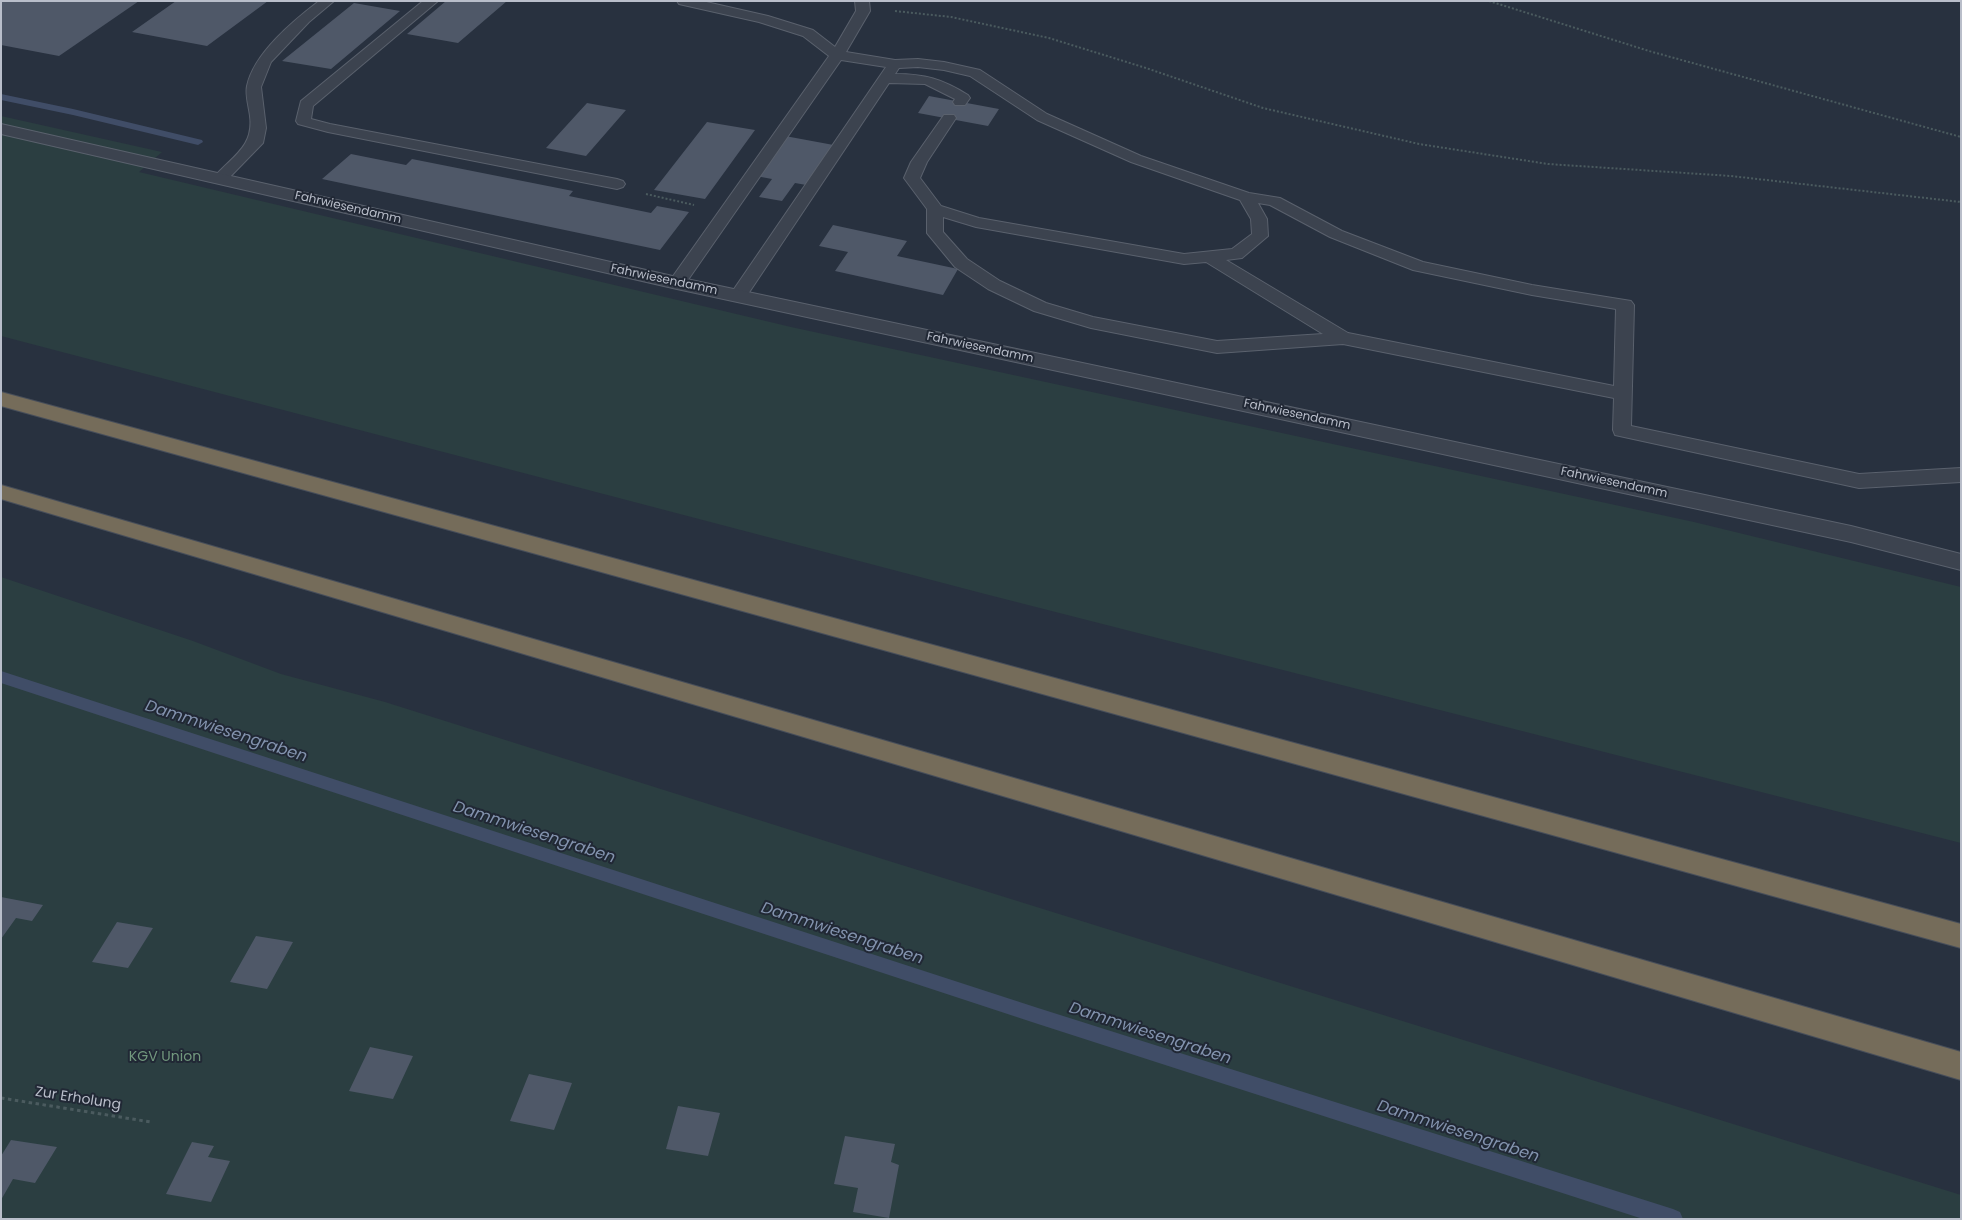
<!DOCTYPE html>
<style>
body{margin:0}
#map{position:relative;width:1962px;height:1220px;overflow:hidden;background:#28313f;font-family:Poppins,sans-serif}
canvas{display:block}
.frame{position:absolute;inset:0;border:2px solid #b9beca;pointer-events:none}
</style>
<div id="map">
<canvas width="1962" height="1220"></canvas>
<div class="frame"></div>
</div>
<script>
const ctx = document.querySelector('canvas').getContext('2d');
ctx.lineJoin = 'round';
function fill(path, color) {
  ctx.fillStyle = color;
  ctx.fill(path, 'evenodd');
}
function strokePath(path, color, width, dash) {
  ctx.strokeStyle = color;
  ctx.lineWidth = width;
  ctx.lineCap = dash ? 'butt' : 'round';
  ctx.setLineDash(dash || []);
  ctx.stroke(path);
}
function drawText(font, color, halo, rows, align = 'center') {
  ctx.font = font + ' Poppins,sans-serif';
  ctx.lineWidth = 4;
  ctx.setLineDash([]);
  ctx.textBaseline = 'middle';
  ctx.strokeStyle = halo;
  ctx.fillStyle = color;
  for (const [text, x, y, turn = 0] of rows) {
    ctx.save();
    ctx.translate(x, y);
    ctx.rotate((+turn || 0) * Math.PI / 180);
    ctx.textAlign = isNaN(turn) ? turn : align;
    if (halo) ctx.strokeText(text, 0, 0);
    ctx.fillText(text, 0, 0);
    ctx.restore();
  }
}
const green = new Path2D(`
 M1,116l161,36 -23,20 652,155 903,195 267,65v256l-976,-249 -984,-258z
 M1,577l192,64 88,33 104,28 504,159 1072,334v24h-1960z`);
const stream = new Path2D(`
 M1,94l72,15 129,31 1,2 -5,3 -125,-30 -72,-15z
 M1,671l1037,337 635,201 7,3 3,7h-40l-605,-195 -1037,-341z`);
const building = new Path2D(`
 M1,1h138l-80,55 -58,-11z
 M176,1h92l-61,45 -75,-14z
 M446,1h61l-49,42 -51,-9z
 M354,3l46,8 -69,58 -49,-8z
 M929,96l70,13 -11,17 -70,-13z
 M587,103l39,7 -40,46 -40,-8z
 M707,122l48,8 -50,69 -51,-9z
 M785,136l54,10 -27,40 -17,-3 -13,18 -23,-4 13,-18 -16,-3z
 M351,154l55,11 6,-6 161,32 -4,5 82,17 6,-7 32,6 -29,38 -338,-71z
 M833,225l74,16 -10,15 61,13 -15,26 -108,-24 13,-19 -29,-6z
 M1,897l42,8 -11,16 -16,-3 -15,21z
 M117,922l36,6 -25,40 -36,-6z
 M256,936l37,6 -26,47 -37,-7z
 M370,1047l43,9 -20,43 -44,-8z
 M529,1074l43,9 -18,47 -44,-9z
 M678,1106l42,7 -12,43 -42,-7z
 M845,1136l50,8 -4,18 8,3 -10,53 -36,-6 5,-24 -24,-4z
 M11,1140l46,7 -22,36 -22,-4 -12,21v-44z
 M192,1142l22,4 -6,11 22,4 -19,41 -45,-8z`);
const pathFar1 = new Path2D(`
 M1489,1l160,50 312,86
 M895,11l56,6 98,21 97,30 117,40 156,36 129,20 183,12 230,26
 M646,194l48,11`);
const path = new Path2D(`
 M1,1098l150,24`);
const service = new Path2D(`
 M319,1h15l-25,21 -38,40 -10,25 5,41 -3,15 -38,39h-10l-3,-3 3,-3c18,-20 39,-30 35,-60 -1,-9 -5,-21 -3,-30 7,-33 46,-65 72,-85z
 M423,1h15l-125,105 -2,13 19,5 287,55 6,2 2,3 -2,3 -6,2 -289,-57 -30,-8 -2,-3 5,-20z
 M677,1h25l66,15 45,14 22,17 21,-36 -1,-10h14l1,10 -24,41 49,8 23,-1 26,3 36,8 67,44 94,42 108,37 31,5 62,33 81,31 109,23 99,16 3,4 -3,121 228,48 102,-6v14l-102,6 -244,-53 -2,-5 1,-32 -271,-54 -126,9 -126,-25 -57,-17 -46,-22 -33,-22 -28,-34v-24l-23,-31 7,-16 33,-47h10l2,3 -29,44 -7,16 21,28 38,12 205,36 48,-5 20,-15 -1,-15 -11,-19 -109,-38 -94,-42 -67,-44 -26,-6 -26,-3 -19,1 -4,6c30,0 47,5 73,21l2,3 -5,7h-10l-2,-3 2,-3 -30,-15 -36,-1 -145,217 -6,1 -6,-1 -3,-4 3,-4 154,-225 -45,-7 -158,227 -6,1 -6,-1 -2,-4 2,-4 158,-223 -26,-20 -44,-14 -80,-18zM1258,203l12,2 60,32 83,33 119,25 84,14 -2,77 -266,-53 -122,-73 16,-2 26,-22 -1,-17zM943,217l33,10 208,37 22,-2 117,72 -106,7 -124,-24 -47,-14 -46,-22 -33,-22 -24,-27z`);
const minor = new Path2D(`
 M1,124l676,153 1174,249 110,28v16l-110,-28 -1174,-253 -676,-155z`);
const motorway = new Path2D(`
 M1,392l1960,532v24l-1960,-542z
 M1,485l1960,567v28l-1960,-581z`);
const streetNames = [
 ["Fahrwiesendamm",348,208,13],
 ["Fahrwiesendamm",664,280,12],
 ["Fahrwiesendamm",980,348,12],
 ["Fahrwiesendamm",1297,415,12],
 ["Fahrwiesendamm",1614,483,12]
];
const nearParknames = [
 ["KGV Union",165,1057]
];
const nearStreetnames = [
 ["Zur Erholung",78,1099,9]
];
const nearWaternames = [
 ["Dammwiesengraben",226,732,18],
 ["Dammwiesengraben",534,833,18],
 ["Dammwiesengraben",842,934,18],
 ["Dammwiesengraben",1150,1034,18],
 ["Dammwiesengraben",1458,1132,18]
];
fill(green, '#2b3e41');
fill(stream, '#404d67');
fill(building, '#4f5868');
strokePath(service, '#5a616d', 2);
strokePath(minor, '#5a616d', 2);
strokePath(motorway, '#474e5a', 2);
strokePath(pathFar1, '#4b5b5f', 2, [2, 2]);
strokePath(path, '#4b5b5f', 3, [3.5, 3.5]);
fill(service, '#3c434f');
fill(minor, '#3c434f');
fill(motorway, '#756c5a');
drawText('12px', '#b9beca', '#212835', streetNames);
drawText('14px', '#72987e', '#212835', nearParknames);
drawText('14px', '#b9beca', '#212835', nearStreetnames);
drawText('italic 16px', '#8393ae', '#212835', nearWaternames);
</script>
